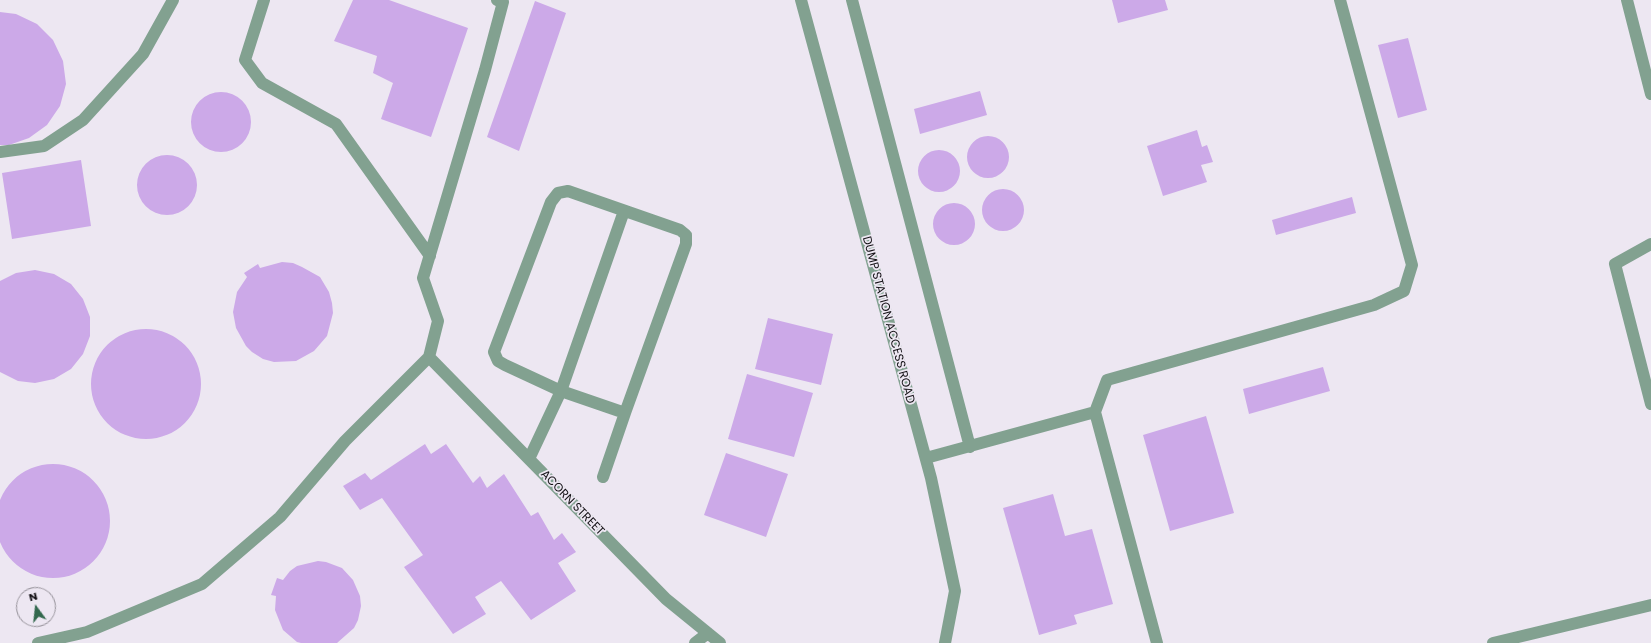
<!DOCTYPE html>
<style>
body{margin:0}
#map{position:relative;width:1651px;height:643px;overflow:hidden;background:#ede7f2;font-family:Poppins,sans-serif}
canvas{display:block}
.north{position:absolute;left:16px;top:587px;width:40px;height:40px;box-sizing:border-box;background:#ede7f2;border:1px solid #959199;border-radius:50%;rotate:345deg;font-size:11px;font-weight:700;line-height:16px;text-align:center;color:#121014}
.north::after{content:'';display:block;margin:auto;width:14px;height:18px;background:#33684e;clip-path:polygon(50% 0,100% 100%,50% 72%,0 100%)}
</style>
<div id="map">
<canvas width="1651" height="643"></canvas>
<div class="north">N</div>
</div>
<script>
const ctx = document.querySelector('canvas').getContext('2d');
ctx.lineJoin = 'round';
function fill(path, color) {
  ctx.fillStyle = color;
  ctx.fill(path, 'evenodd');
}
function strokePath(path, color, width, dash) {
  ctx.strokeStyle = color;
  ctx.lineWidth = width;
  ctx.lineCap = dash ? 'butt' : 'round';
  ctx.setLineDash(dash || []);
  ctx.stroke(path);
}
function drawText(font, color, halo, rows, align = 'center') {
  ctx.font = font + ' Poppins,sans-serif';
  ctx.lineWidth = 3.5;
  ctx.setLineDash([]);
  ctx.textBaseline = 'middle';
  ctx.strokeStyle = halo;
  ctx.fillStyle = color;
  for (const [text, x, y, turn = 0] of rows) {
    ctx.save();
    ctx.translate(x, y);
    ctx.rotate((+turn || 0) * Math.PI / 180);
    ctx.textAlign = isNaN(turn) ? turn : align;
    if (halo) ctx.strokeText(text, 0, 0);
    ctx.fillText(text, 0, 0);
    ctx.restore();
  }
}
const building = new Path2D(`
 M353,0h36l79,28 -37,109 -50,-18 12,-36 -20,-10 4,-17 -43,-15z
 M1112,0h53l3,10 -50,13z
 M535,1l31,12 -47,138 -32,-14z
 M0,12l16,2 21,10 16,16 10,21 3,23 -6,22 -13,19 -18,13 -20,7h-9z
 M1408,38l19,72 -29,8 -20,-73z
 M980,91l7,24 -67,19 -6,-25z
 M191 122a30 30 0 1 1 60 0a30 30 0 1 1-60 0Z
 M1197,130l5,17 5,-2 6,17 -12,3 6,17 -44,14 -16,-50z
 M967 157a21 21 0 1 1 42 0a21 21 0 1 1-42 0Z
 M918 171a21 21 0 1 1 42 0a21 21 0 1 1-42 0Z
 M137 185a30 30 0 1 1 60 0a30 30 0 1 1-60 0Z
 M81,160l10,66 -79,13 -10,-66z
 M982 210a21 21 0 1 1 42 0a21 21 0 1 1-42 0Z
 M1352,197l4,16 -80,22 -4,-15z
 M933 224a21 21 0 1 1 42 0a21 21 0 1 1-42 0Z
 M282,262l11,1 9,4 18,10 9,15 3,11 1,10 -6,23 -13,15 -18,10 -22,1 -11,-3 -11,-7 -6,-6 -10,-18 -3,-16 4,-20 10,-15 -3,-4 14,-9 2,4z
 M35,270l19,4 17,10 12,15 7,18v19l-7,18 -12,15 -17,10 -19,4 -17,-2 -18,-9v-91l16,-8z
 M768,318l65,16 -12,51 -66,-16z
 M91 384a55 55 0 1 1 110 0a55 55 0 1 1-110 0Z
 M1323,367l7,24 -81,23 -6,-25z
 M747,374l66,19 -19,64 -66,-18z
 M1206,416l28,97 -64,18 -27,-96z
 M425,444l6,10 15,-10 27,39 7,-7 7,12 17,-14 27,42 7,-4 16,28 8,-7 14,19 -18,11 18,28 -45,29 -30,-39 -26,16 11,17 -33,20 -49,-67 19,-12 -41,-57 -22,12 -17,-24 22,-13 6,7z
 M726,453l62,21 -22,63 -62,-22z
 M-4 521a57 57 0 1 1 114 0a57 57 0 1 1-114 0Z
 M1053,494l12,42 27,-7 21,75 -39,11 3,9 -38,11 -36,-127z
 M318,561l8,1 16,6 11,12 7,16 1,10 -3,14 -4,8 -17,15h-36l-4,-1 -14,-12 -8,-20 1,-14 -5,-1 6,-17 6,2 7,-9 7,-5z`);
const minor = new Path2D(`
 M264,0l-19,60 17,23 74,41 94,132
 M801,0l130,478 24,113 -10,52
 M852,0l118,447
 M1627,0l24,94
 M0,152l44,-6 39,-26 60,-66 30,-54
 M1651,244l-36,20 36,140
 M429,357l237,242 54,44
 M926,458l169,-46
 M529,459l32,-68 64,22 61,-169v-9l-6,-5 -112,-39 -10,2 -7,9 -57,150 4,9 7,4 56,26 63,-180
 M603,477l22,-64
 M38,643l49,-11 115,-48 78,-67 65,-76 84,-84 9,-36 -15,-43 62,-208 18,-68 -6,-2
 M695,643l13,-10
 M1157,643l-62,-231 12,-32 267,-75 30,-14 8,-26 -72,-265
 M1493,643l158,-38`);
const streetNames = [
 ["DUMP STATION ACCESS ROAD",888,320,75],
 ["ACORN STREET",572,503,46]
];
fill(building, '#cca9e8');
strokePath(minor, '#82a190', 12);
drawText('12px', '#121014', '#ede7f2', streetNames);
</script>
